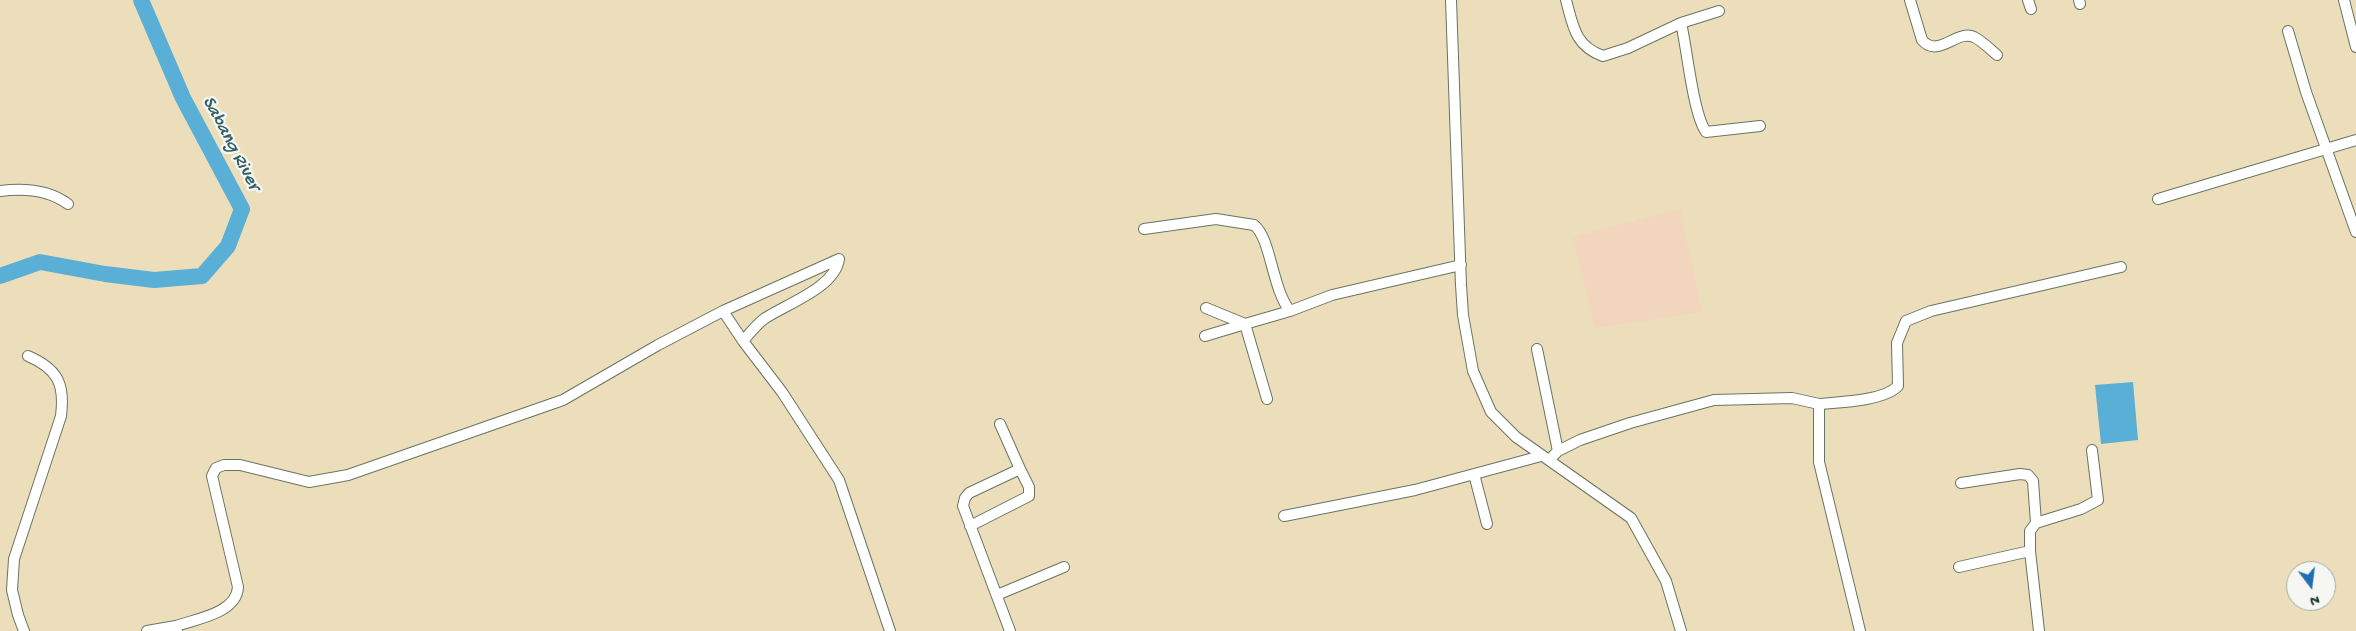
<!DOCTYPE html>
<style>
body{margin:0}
#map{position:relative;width:2356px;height:631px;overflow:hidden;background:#ecdeba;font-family:"Gochi Hand",sans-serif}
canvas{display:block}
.north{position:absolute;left:2286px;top:561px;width:50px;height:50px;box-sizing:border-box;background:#f6f6f2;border:1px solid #a0aca6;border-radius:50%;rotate:165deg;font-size:14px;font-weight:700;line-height:20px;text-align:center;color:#1f3d34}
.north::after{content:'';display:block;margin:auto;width:18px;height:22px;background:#1f6fb2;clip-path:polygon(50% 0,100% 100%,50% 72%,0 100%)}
</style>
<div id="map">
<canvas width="2356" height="631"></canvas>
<div class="north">N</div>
</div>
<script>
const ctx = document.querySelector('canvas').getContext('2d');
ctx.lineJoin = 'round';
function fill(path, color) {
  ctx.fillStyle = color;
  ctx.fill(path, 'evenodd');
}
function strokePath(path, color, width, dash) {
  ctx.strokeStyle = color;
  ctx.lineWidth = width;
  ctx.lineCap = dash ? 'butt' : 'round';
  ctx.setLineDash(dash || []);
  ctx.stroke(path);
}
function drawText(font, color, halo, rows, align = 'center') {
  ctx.font = font + ' "Gochi Hand",sans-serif';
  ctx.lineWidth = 4.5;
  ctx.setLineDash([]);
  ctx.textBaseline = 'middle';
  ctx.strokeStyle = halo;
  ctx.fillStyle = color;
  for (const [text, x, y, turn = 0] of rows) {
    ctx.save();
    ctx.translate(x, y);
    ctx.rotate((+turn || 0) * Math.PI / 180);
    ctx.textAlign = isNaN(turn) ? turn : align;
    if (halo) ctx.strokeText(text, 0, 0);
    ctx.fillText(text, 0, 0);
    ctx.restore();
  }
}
const built = new Path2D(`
 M1680,209l22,103 -107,16 -23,-91z`);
const water = new Path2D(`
 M2133,382l5,58 -37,4 -6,-59z`);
const river = new Path2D(`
 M0,276l40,-14 65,12 49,6 48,-4 26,-30 14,-37 -59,-111 -42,-98`);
const minor = new Path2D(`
 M1451,0l10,285 2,30 10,56 18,41 25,25 115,81 35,63 15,50
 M1566,0c7,26 9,46 37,56l25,-8 53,-25c6,25 12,91 25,109l54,-6
 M1910,0l12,40c16,19 35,-11 52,-3 8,4 16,12 23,18
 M2028,0l3,9
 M2079,0l1,4
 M2344,0l12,47
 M1681,23l38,-12
 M2288,31l18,61 50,140
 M0,191c23,-3 49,-1 68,13
 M2158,199l198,-59
 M1144,229l72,-10 38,6c17,13 18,64 36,86
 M1206,308l39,16 45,-13 42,-16 129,-30
 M723,311l116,-52c-4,29 -53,45 -75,60 -8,6 -14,14 -21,22
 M1205,336l40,-12 22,75
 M1537,349l21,102
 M1819,404c21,-2 65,-3 79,-18l-1,-43 9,-22 25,-10 190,-44
 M1000,424l20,45 -51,24 -4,5 -2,8 47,125
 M1550,459l8,-8 22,-11 50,-17 84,-23 78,-2 27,6v58l41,169
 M1474,474l13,50
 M1961,483l59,-9 8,1 5,6 3,42
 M1284,516l131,-26 126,-34
 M970,526l59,-30v-9l-9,-18
 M1959,567l71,-16
 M997,595l67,-28
 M176,626c20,-7 61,-13 62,-39l-26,-111 4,-8 8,-3h16l69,17 39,-7 215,-75 95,-55 65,-34 20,30 39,51 57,88 51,151
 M24,631l-6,-16 -6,-25 2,-31 47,-143c4,-32 -3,-47 -33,-60
 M147,631l29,-5 1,5
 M2039,631l-9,-80v-20l6,-8 45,-14 17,-9 -6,-50`);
const waterNames = [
 ["Sabang River",230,144,62]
];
fill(built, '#f2d5bd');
fill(water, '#59afd6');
strokePath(river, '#59afd6', 16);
strokePath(minor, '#677563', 12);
strokePath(minor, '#fff', 10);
drawText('italic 19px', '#305f65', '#f6f6f2', waterNames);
</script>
